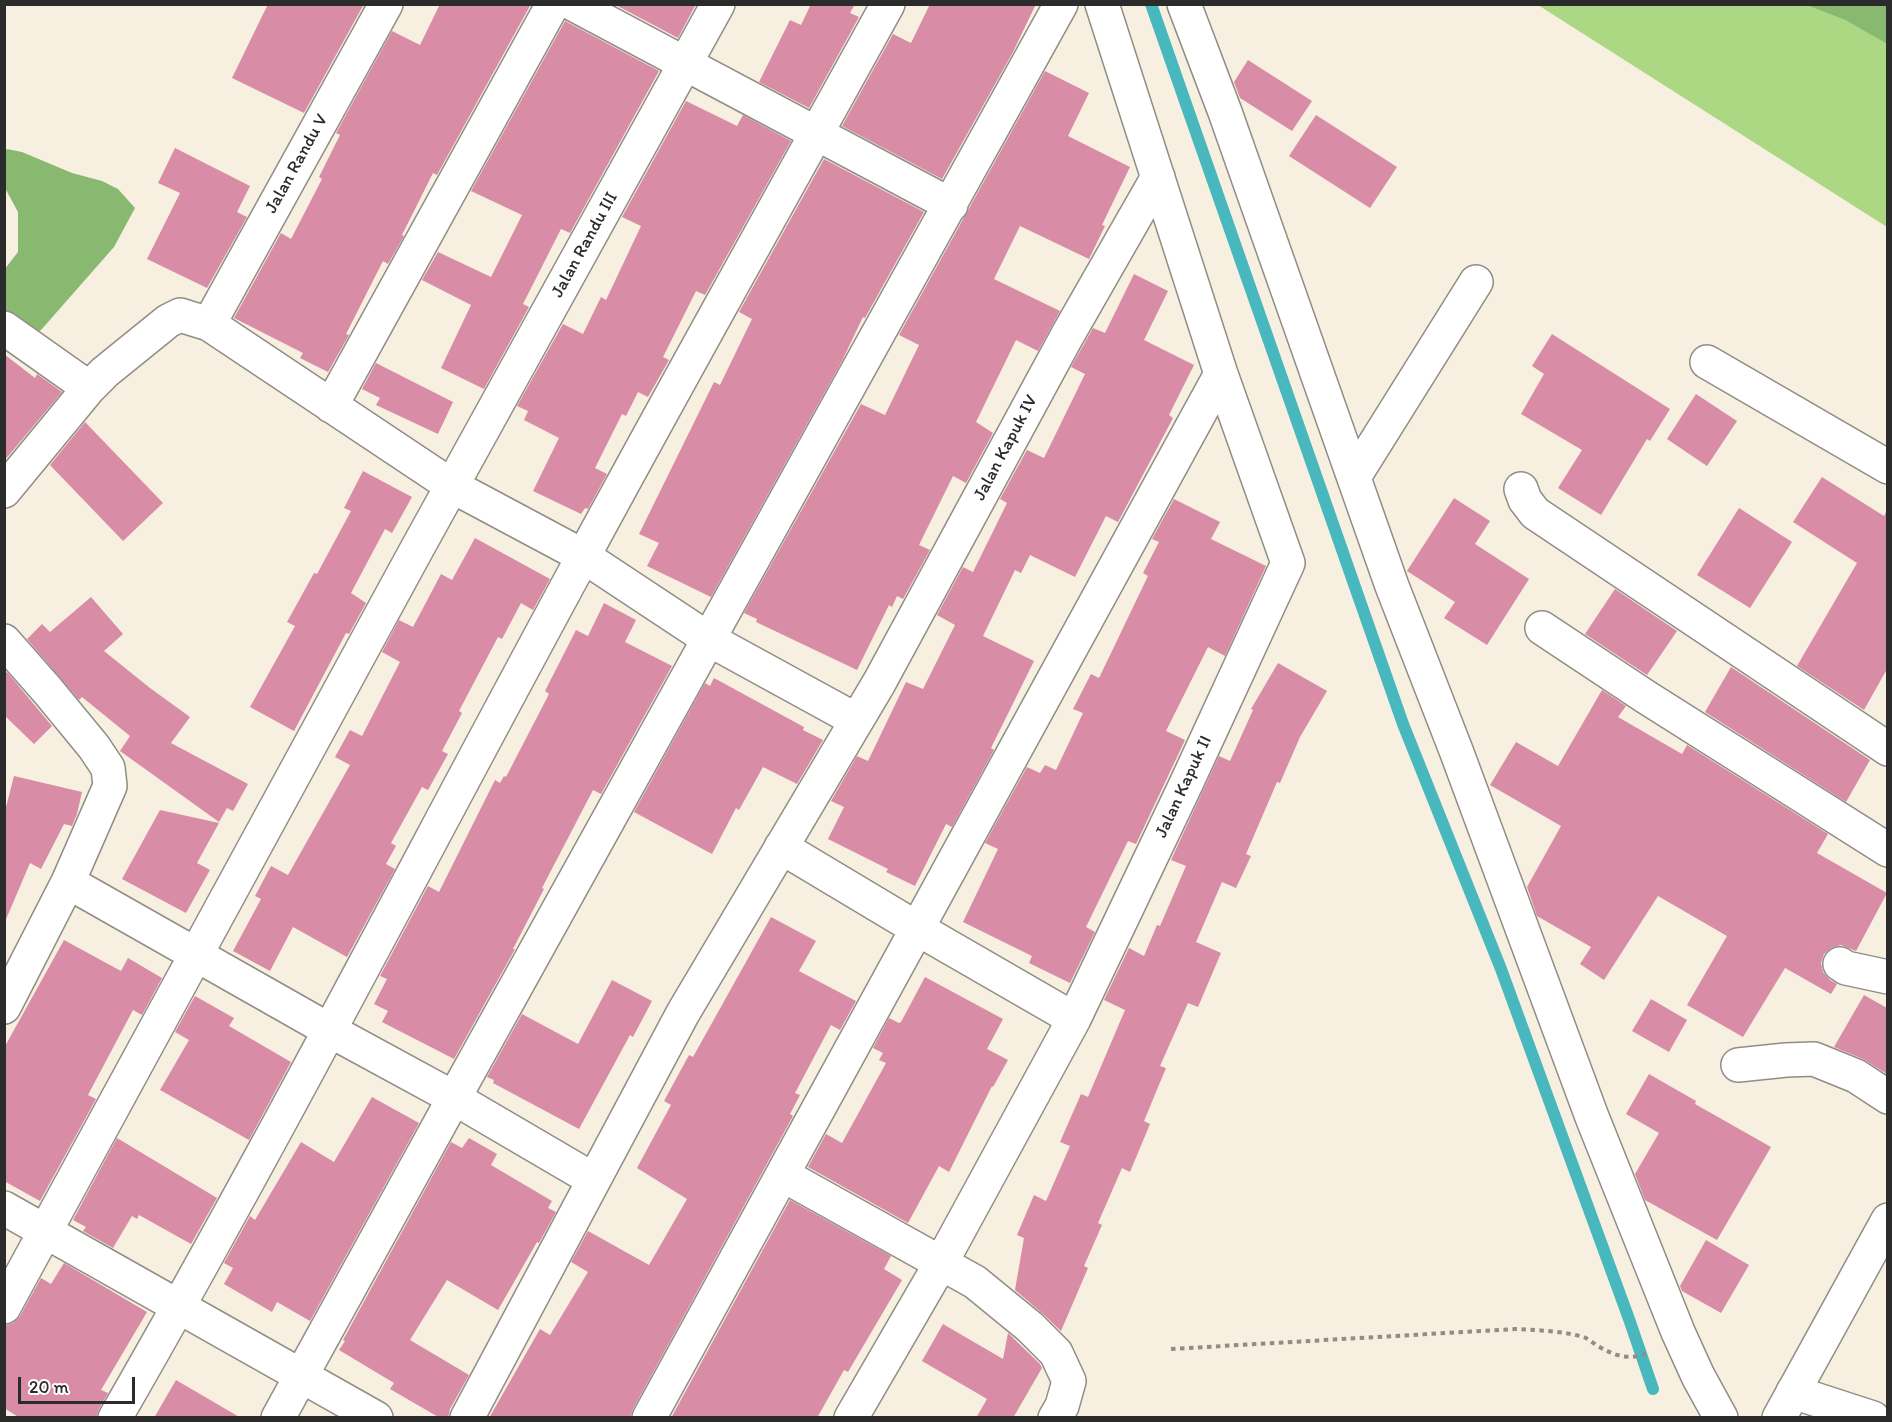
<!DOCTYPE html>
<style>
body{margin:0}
#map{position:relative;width:1892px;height:1422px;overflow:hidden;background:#f7efdf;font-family:Itim,sans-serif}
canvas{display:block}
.frame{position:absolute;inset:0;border:6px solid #2b2b2b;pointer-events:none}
.scale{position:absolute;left:18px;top:1377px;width:117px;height:27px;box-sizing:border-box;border:3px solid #2b2b2b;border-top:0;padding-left:8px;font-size:18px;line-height:21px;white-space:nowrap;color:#2b2b2b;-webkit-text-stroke:4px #fff;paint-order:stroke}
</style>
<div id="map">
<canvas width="1892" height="1422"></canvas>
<div class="frame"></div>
<div class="scale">20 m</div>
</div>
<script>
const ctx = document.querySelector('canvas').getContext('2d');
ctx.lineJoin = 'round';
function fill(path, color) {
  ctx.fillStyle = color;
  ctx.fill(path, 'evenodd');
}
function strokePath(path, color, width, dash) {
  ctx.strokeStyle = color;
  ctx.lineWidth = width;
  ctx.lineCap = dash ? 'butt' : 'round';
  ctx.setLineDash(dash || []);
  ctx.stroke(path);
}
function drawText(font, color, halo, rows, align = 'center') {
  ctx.font = font + ' Itim,sans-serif';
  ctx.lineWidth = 4.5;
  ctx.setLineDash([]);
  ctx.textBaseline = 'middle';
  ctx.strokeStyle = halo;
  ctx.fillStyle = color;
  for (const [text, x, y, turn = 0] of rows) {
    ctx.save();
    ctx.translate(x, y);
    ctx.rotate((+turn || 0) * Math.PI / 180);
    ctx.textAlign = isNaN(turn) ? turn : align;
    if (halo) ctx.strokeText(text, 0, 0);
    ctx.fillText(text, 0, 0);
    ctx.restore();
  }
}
const green = new Path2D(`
 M1538,5h268l39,15 42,24v183z`);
const forest = new Path2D(`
 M1806,5h81v39l-42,-24z
 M7,149l15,3 50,21 30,8 16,8 17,19 -21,39 -73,83 -5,3 -31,-21 -1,-42 14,-18v-40l-13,-24v-37z`);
const stream = new Path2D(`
 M1151,4l252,720 98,245 128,350 24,70`);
const building = new Path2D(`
 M268,4h96l-60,109 -72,-35z
 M440,4h91l-94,171 -4,-2 -31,62 2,1 -16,28 -5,-3 -37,73 3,1 -21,37 -28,-14 3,-5 -69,-35 47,-85 10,6 31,-60 -3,-2 21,-42 -4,-2 56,-102 28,14z
 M614,4h82l-18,34z
 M811,4h44l-5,9 9,4 -50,91 -50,-26 31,-62 11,5z
 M930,4h106l-23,48 -71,127 -100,-53 51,-92 18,9z
 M565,21l94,50 -89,162 -9,-4 -38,75 6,3 -45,82 -43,-21 30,-63 -49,-25 16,-28 53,25 31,-62 -51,-24z
 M1248,60l64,41 -20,30 -52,-33 -6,-16z
 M1045,71l44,22 -21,43 62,31 -28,58 3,1 -16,33 -69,-33 -26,53 66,32 -22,40 -22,-11 -40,82 17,11 -27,50 -13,-7 -34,69 11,5 -27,49 -6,-3 -5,11 -3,-2 -32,65 -101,-48 1,-3 -13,-6 117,-209 24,11 34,-70 -20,-10z
 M686,101l51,25 6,-11 48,26 -86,154 -9,-4 -33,66 6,3 -21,37 -10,-5 -12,24 -4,-2 -27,54 12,6 -19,35 -3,-1 -4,6 -48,-23 26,-53 -35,-18 4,-9 -11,-5 46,-82 20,10 18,-37 5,3 35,-74 -19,-9z
 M1316,115l81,52 -27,41 -81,-52z
 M175,148l75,38 -13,26 10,5 -40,71 -60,-29 33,-66 -22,-10z
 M824,159l100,53 -59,106 -2,-1 -21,44 -131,236 -64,-31 12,-23 -20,-9 75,-152 6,3 32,-66 -13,-7z
 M1134,274l34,17 -24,49 50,25 -25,50 4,3 -55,104 -12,-6 -31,61 -45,-22 -9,18 -6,-3 -32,66 51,25 -43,87 3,2 -42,77 -6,-3 -31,62 -29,-14 2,-3 -60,-30 16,-32 -13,-6 26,-45 11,5 38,-79 17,7 32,-64 -18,-10 26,-48 10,5 34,-69 -7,-4 27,-49 17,8 41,-84 -14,-7 22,-39 12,5z
 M1552,334l118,75 -20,32 -3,-2 -46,76 -43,-27 24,-38 -61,-36 23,-40 -12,-8z
 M4,354l31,24 2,-4 25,18 -58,69z
 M376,363l77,39 -15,32 -62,-29 4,-7 -18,-9z
 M1696,394l41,27 -30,45 -40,-27z
 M85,422l78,81 -40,38 -73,-76z
 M363,471l49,26 -20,36 -7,-4 -34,64 15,10 -17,31 -3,-1 -52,98 -44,-24 45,-81 -8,-4 27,-49 3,1 34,-63 -7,-3z
 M1822,477l62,39 3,-6v159l-23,41 -67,-44 60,-103 -64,-41z
 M1454,498l36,23 -15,23 54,35 -42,66 -43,-27 11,-16 -48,-31z
 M1174,499l46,23 -9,17 55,27 -41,90 -17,-9 -42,84 19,9 -49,104 -8,-3 -42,86 9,5 -25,51 -41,-20 3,-7 -69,-34 35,-73 -13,-6 42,-76 13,6 5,-8 11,5 27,-57 -10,-4 18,-35 8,4 49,-102 -5,-3 16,-31 -7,-3z
 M1739,508l53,34 -42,66 -53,-33z
 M475,538l75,41 -17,31 -12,-7 -19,36 -4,-2 -39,74 3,2 -20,38 6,3 -20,36 -6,-3 -31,56 5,3 -10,18 9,5 -48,88 -54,-30 -23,44 -37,-20 28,-52 -6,-3 16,-30 17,9 62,-110 -15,-8 15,-27 12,6 38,-74 -18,-10 17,-32 14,7 28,-53 11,6z
 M1615,589l62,42 -30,44 -62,-41z
 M91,597l32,37 -19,17 46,37 40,29 -19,26 77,41 -15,27 -6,-3 -8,14 -99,-71 10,-15 -48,-39 -3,3 -52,-61 15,-15 8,8z
 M604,603l32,17 -11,22 47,24 -71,128 -8,-4 -51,98 2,1 -31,60h2l-61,110 -72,-37 6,-11 -14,-7 13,-25 -7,-3 48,-90 11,6 56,-112 5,3 4,-7 2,1 43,-83 -4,-3 31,-61 12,6z
 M1278,663l49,28 -27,46 -20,46 -3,-1 -31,72 5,2 -15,32 -14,-6 -26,60 25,11 -23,54 -10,-4 -28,63 6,2 -22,53 6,3 -20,48 -8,-4 -24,55 4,2 -18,41 4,2 -27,63 -19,-18 -27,-23 9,-52 -7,-3 17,-40 12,6 24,-55 -10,-4 21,-48 7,3 37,-87 -21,-10 25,-52 15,8 13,-31 3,1 26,-60 -15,-6 48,-104 11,5 23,-51 -2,-1z
 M1731,667l139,93 -24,42 -141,-90z
 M7,672l45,54 -18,18 -30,-29v-40z
 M714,678l90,49 -1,3 20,10 -26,44 -34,-17 -24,43 -3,-2 -24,46 -78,-42 71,-129 5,3z
 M1602,690l24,16 -8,11 64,37 5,-9 141,89 -11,19 70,40 -31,58 -15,-6 -10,3 -7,6 -3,9 2,9 7,8 7,4 -6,10 -46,-26 -42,69 -56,-32 40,-69 -69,-40 -54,84 -24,-16 11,-17 -54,-31 -10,-29 34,-61 -71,-41 26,-43 42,24z
 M14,776l68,16 -5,22 -5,12 -8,-2 -23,45 -11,-6 -26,61v-109z
 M160,810l59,13 -22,40 13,7 -24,43 -64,-34z
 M771,917l45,24 -17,30 57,30 -16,29 -9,-5 -36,68 5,2 -10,19 3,2 -160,293 -3,9h-141l51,-89 10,6 38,-63 -17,-10 17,-31 61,34 38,-66 -50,-31 34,-63 -7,-4 25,-46 4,2z
 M64,940l57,31 7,-13 34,20 -20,37 -9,-5 -45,85 8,4 -56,102 -36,-20v-133z
 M925,977l78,42 -16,30 21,11 -15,27 -1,-1 -43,86 -10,-6 -31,57 -100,-56 18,-33 16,9 44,-80 -7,-3 4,-7 -10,-5 16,-30 10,5 2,-1z
 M612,980l40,21 -19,36 -3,-2 -51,94 -86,-46 1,-3 -7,-3 35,-63 56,30z
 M1864,995l23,13v66l-24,-15 -29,-12z
 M195,996l39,22 -5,8 62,36 -42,78 -89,-50 29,-50 -14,-8z
 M1651,999l36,21 -18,32 -37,-21z
 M1649,1074l47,27 -1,3 76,43 -54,93 -72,-40 -10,-26 24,-41 -33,-19z
 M372,1097l47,26 -109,198 -33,-19 -5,10 -48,-28 9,-16 -9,-5 26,-47 5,4 46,-78 33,20z
 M117,1138l100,60 -26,46 -52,-29 -2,4 -5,-3 -19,32 -30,-17 3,-4 -13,-7z
 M469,1138l28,16 -6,11 61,36 -4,7 8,4 -17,31 -2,-1 -39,68 -51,-30 -37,60 59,35 -19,34 -2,9h-8l-50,-29 4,-6 -55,-33 6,-9 -2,-1 108,-198 11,6z
 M790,1200l101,56 -7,13 18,11 -54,92 -4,-2 -27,48h-146z
 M1706,1240l43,25 -28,48 -39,-22 -2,-5z
 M64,1263l83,49 -46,78 7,3 -9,16 -3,9h-76l-16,-10v-82l9,-3 7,-7 21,-38 10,6z
 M943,1324l60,35 5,-26 32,31 2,4 -29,50h-37l11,-19 -65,-38z
 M176,1380l65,38h-87z`);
const path = new Path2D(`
 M1171,1349l344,-20c22,1 44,2 65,7 6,1 11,5 16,9 17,10 34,17 52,7`);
const minor = new Path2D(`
 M573,4l378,201
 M1184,4l41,108 167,474 65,167 135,364 86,215 20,44 23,42
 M209,324l177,-320
 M4,328l85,60
 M1707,362l181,105
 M331,406l222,-402
 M1354,477l122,-195
 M1521,489l4,11 10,13 353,236
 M4,491l85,-103 16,-16 63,-51 12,-6 29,9 243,162 131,70 127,84 146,80
 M1542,628l104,69 242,153
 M4,641l44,50 46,56 14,21 2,18 -42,96 -64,125
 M781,847l137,82 156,90
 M68,882l261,148 125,68 140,82
 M1840,964l6,4 42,9
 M1738,1065l48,-5 28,-1 42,17 32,21
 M783,1175l192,107 55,45 26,26 13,28 -7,25 -7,12
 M4,1208l372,210
 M4,1307l414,-760 300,-543
 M1793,1392l80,26
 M115,1418c163,-283 312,-574 468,-861 100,-185 203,-368 305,-553
 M278,1418l176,-320 607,-1094
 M467,1418l216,-405 196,-330 188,-347 91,-159
 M649,1418l572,-1044
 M851,1418l90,-155 133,-244 112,-235 102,-221 -67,-189 -119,-370`);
const major = new Path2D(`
 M1779,1418l109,-198`);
const streetNames = [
 ["Jalan Randu V",297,164,-61],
 ["Jalan Randu III",585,245,-61],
 ["Jalan Kapuk IV",1006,448,-62],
 ["Jalan Kapuk II",1184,787,-65]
];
fill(green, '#acd783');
fill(forest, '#89b871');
strokePath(stream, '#49b8be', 12);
fill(building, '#d88ca6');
strokePath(minor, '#918d85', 36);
strokePath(major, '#918d85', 36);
strokePath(path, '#918d85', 4, [4.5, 4.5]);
strokePath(minor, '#fff', 33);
strokePath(major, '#fff', 33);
drawText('18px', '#2b2b2b', '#fff', streetNames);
</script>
